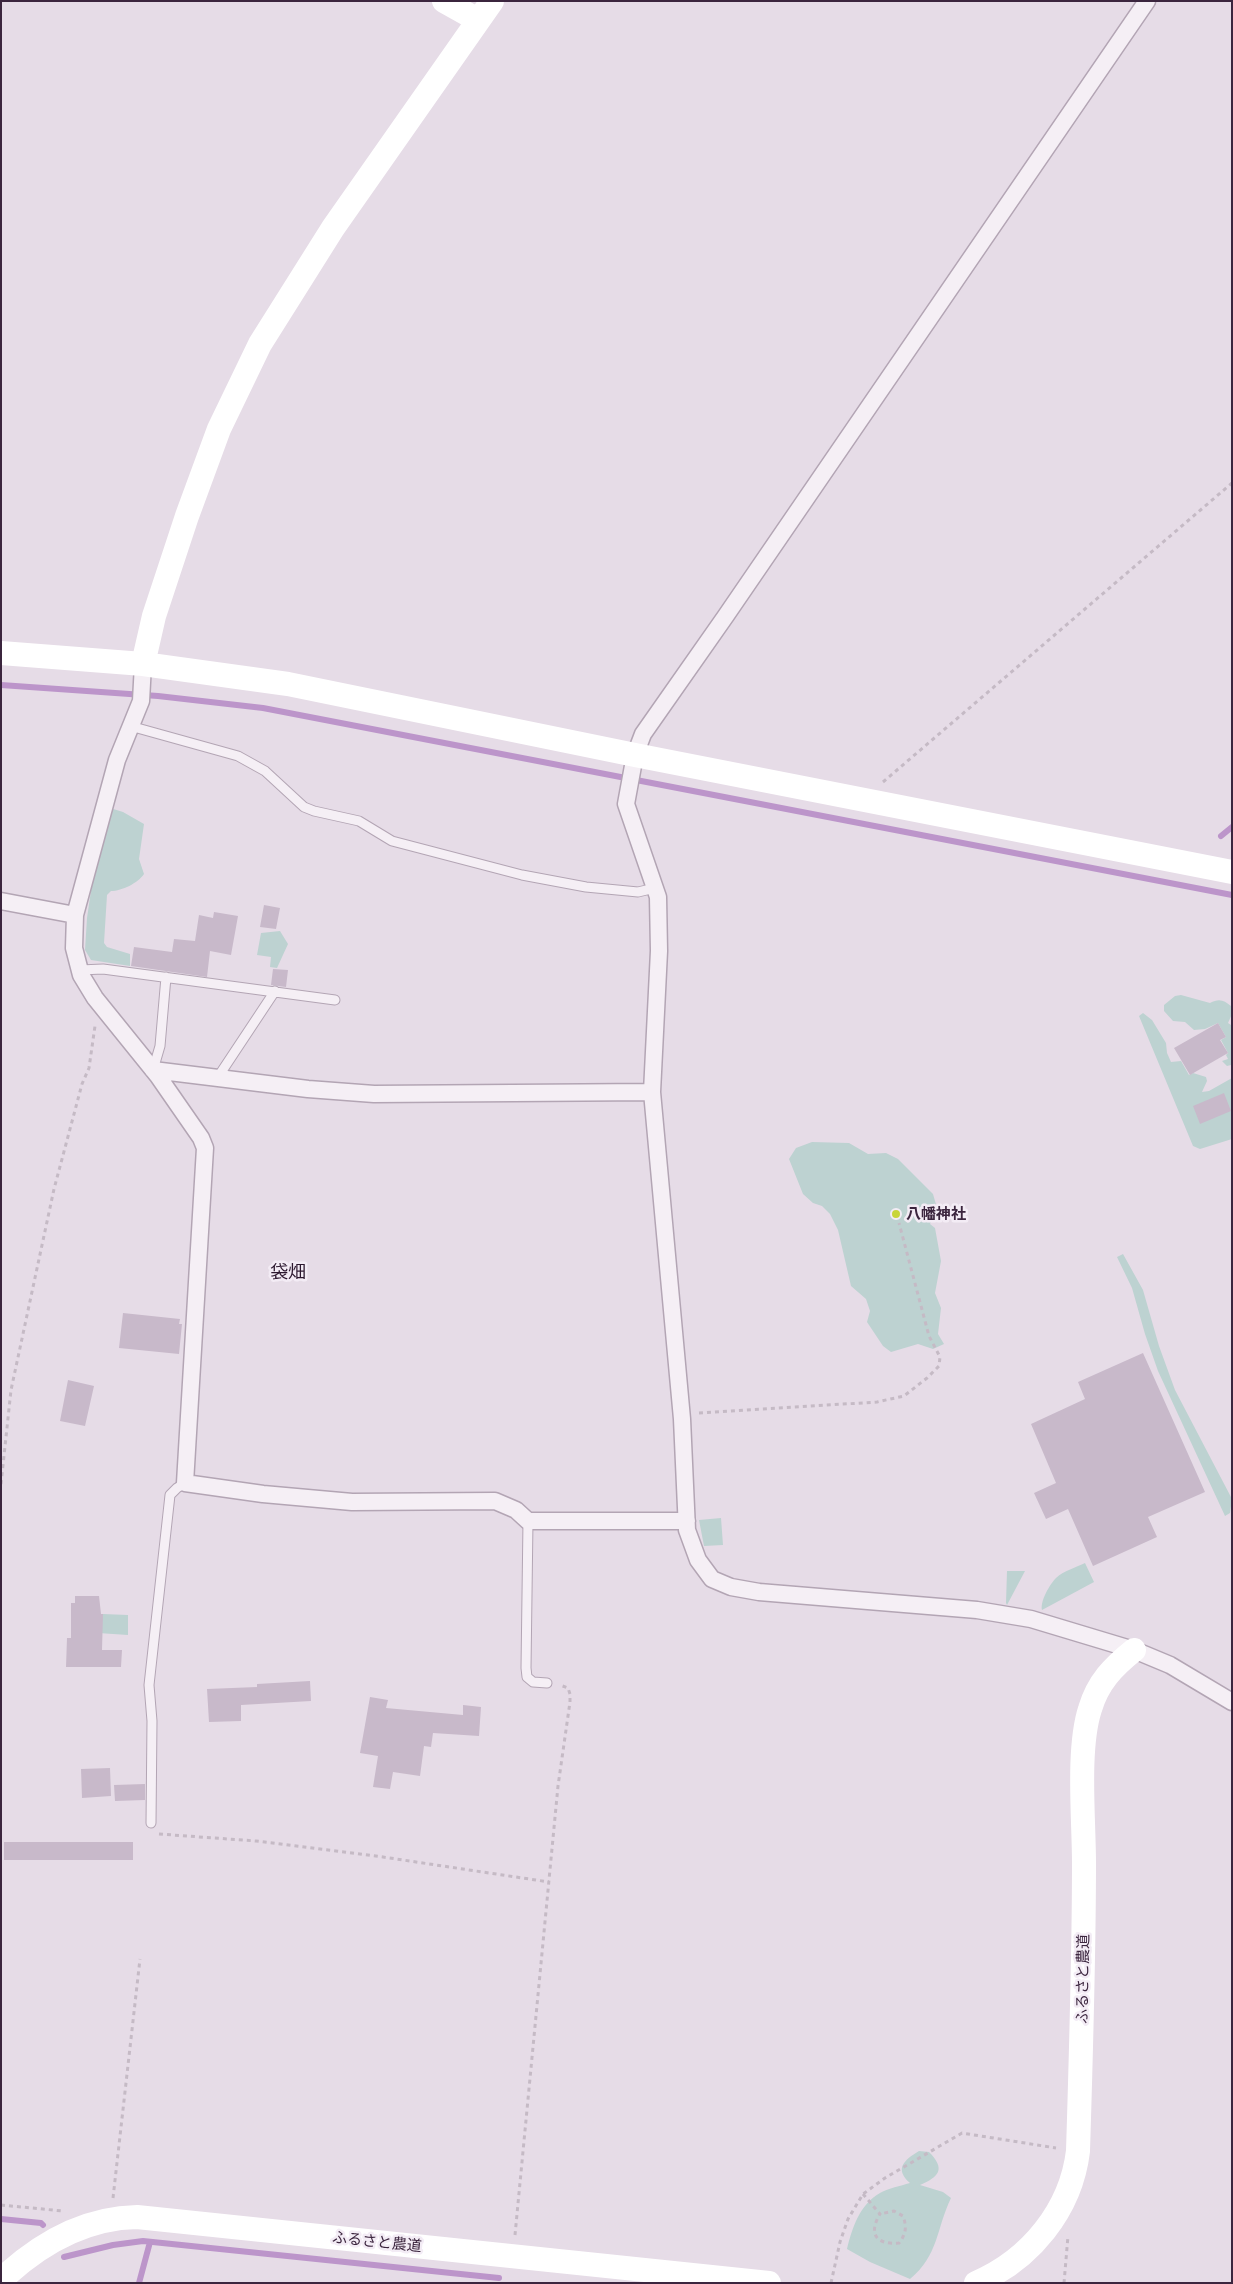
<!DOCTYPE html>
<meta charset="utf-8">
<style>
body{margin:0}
#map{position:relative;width:1233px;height:2284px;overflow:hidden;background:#e6dce7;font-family:"Asap Condensed",sans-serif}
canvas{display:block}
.frame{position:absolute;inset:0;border:2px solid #3b253e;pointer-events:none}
</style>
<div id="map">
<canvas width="1233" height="2284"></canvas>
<div class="frame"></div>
</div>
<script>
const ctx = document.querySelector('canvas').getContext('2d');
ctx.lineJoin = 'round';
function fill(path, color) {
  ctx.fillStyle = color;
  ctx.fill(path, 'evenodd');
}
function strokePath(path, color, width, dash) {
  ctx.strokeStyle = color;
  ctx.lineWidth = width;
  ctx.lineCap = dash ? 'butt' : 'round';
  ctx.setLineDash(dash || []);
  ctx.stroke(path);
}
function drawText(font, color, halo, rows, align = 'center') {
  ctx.font = font + ' "Asap Condensed","Noto Sans JP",sans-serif';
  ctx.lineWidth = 5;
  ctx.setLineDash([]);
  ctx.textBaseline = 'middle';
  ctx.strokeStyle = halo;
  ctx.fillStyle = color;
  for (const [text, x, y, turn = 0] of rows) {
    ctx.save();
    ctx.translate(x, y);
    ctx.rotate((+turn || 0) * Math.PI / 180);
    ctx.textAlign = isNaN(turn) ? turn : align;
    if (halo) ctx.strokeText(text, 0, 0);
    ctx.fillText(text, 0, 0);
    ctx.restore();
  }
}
const green = new Path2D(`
 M110,808l13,4 21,12 -5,35 5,15c-6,9 -22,17 -33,17l-4,4 -3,48 3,4 23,7v12l-39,-6 -6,-10 2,-32 7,-48z
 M280,931l8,13 -11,24 -7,-1 1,-10 -14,-2 4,-22z
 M1181,995l29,8c9,-5 14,-3 21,3l1,8 -4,9 3,2v40l-4,1 -5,-5 6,-2 -2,-4 2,-2 -7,-13 5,-3 -8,-14 -13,6 -11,1 -9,-8 -12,-1 -9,-10v-6l11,-9z
 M1143,1013l9,7 14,23 1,10 4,9 10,-1 8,14 4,-2 13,4 1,4 -5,11 7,-1 23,-13v61l-32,10 -7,-3 -54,-130z
 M812,1142l37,1 19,11 18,-1 12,6 35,35 4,14 -7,16 5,4 6,33 -6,32 6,15 -3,26 6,10 -11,5 -15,-5 -27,8 -8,-6 -16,-24 3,-11 -4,-12 -15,-13 -13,-56 -8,-16 -8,-8 -9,-3 -10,-9 -14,-35 7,-11z
 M1123,1254l20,36 16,56 16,44 57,109 -2,14 -5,3 -67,-145 -13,-37 -13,-46 -15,-31z
 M721,1518l2,27 -19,1 -5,-26z
 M1085,1563l9,19 -52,28c-2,-9 8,-26 14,-32 7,-7 21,-11 29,-15z
 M1007,1571h18l-18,34 -1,-2z
 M103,1614l25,1v20l-30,-2z
 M919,2151l10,1c17,17 10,25 -9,33l23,7 8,6c-15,31 -12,57 -41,81l-40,-17 -23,-13c5,-21 13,-45 33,-56 9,-5 20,-7 30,-10 -16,-14 -6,-23 9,-32z`);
const stream = new Path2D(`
 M1,685l157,11 105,12 969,187
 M1221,836l11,-9
 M1,2219l40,4 2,2
 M64,2257l49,-12 30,-4 356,37
 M139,2283l11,-41`);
const building = new Path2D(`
 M264,905l16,3 -4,21 -16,-2z
 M214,912l24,4 -7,39 -21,-4 -3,26 -76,-11 3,-19 38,5 2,-13 21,2 4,-26 14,3z
 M273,969l15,1 -2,17 -15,-2z
 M1218,1023l8,14 -6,3 8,13 -38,22 -16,-27z
 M1224,1093l7,18 -31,13 -7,-18z
 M123,1313l57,6 -1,5h3l-3,30 -60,-6z
 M1143,1353l62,139 -57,25 9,20 -64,29 -25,-57 -22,10 -12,-26 22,-10 -25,-59 54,-25 -7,-17z
 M68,1380l26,6 -9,40 -25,-5z
 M75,1596h24l2,18h2l-1,36h20l-1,17h-55l1,-29h4v-35h4z
 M310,1681l1,20 -70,4v16l-32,1 -2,-33 50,-2v-3z
 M370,1697l18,3 -2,8 77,7v-10l18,2 -2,29 -46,-3 -2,14 -7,-1 -4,30 -27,-4 -3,17 -17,-2 5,-31 -18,-3z
 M110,1768l1,28 -29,2 -1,-29z
 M145,1784v16l-30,1 -1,-16z
 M4,1842h129v18h-129z`);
const path = new Path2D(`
 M883,782l349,-299
 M699,1413l178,-11 27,-6 23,-18 12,-12 1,-9 -11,-21 -30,-113
 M1,1484l10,-94 43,-201 28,-105 7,-16 6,-42
 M159,1834l97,7 127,16 166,25
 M863,2194l17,20c-12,20 -4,31 19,29 7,-9 8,-16 4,-27l-9,-5 -14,3
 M113,2198l27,-239
 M1,2205l62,6
 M515,2235l43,-449 12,-84v-8l-2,-6 -8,-3
 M831,2283l9,-41 8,-23 15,-25 22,-16 77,-45 94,15
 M1064,2283l4,-47`);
const lane = new Path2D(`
 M130,726l108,30 27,15 39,36 10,4 45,10 33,20 130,34 64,12 52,5 17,-4
 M80,970l23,-1 232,31
 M153,1070l7,-24 6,-69
 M218,1077l57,-86
 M528,1521l-2,147 1,9 6,5 14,1
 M151,1823l1,-102 -3,-36 21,-190 7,-7 8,-5`);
const street = new Path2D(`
 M1147,1l-422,616 -82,117 -8,21 -9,49 32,93 1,54 -7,141 30,327 5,111 11,30 14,19 19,8 28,5 218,18 54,9 103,31 36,15 62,37
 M143,664l-2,37 -24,59 -42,155 -1,33 7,27 14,23 63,78 43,62 4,10 -20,335 78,11 89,8 143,-1 21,9 12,11h159
 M1,901l74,14
 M153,1070l155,19 66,5 278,-2`);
const secondary = new Path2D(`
 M444,1l34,19
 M1,653l142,11 145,20 347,71 597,117
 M143,664l11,-48 33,-100 32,-87 41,-85 73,-116 159,-227
 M1,2280c38,-36 83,-62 136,-63l632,66
 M976,2283c54,-23 95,-73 102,-132 3,-96 6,-192 6,-288 0,-43 -7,-114 6,-154 8,-27 23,-42 44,-59`);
const markers = [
 [896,1214,5,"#c8d539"]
];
const poiNames = [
 ["八幡神社",906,1214]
];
const streetNames = [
 ["ふるさと農道",1083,1979,-89],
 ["ふるさと農道",377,2242,6]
];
const quarterNames = [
 ["袋畑",288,1272]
];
fill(green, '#bdd2d1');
strokePath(stream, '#bc95ca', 6);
fill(building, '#c8b9ca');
strokePath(lane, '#b3a5b4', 11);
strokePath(street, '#b3a5b4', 19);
strokePath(path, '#c5bac5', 3, [4, 4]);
strokePath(lane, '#f5eff5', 9);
strokePath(street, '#f5eff5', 16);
strokePath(secondary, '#fff', 24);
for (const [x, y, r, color] of markers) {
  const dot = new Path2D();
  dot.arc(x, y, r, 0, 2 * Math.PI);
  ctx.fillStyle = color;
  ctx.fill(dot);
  strokePath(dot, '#f3ecf5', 2);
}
drawText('bold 15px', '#3b253e', '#f3ecf5', poiNames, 'left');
drawText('15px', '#3b253e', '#f3ecf5', streetNames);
drawText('18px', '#2c182f', '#f3ecf5', quarterNames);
</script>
